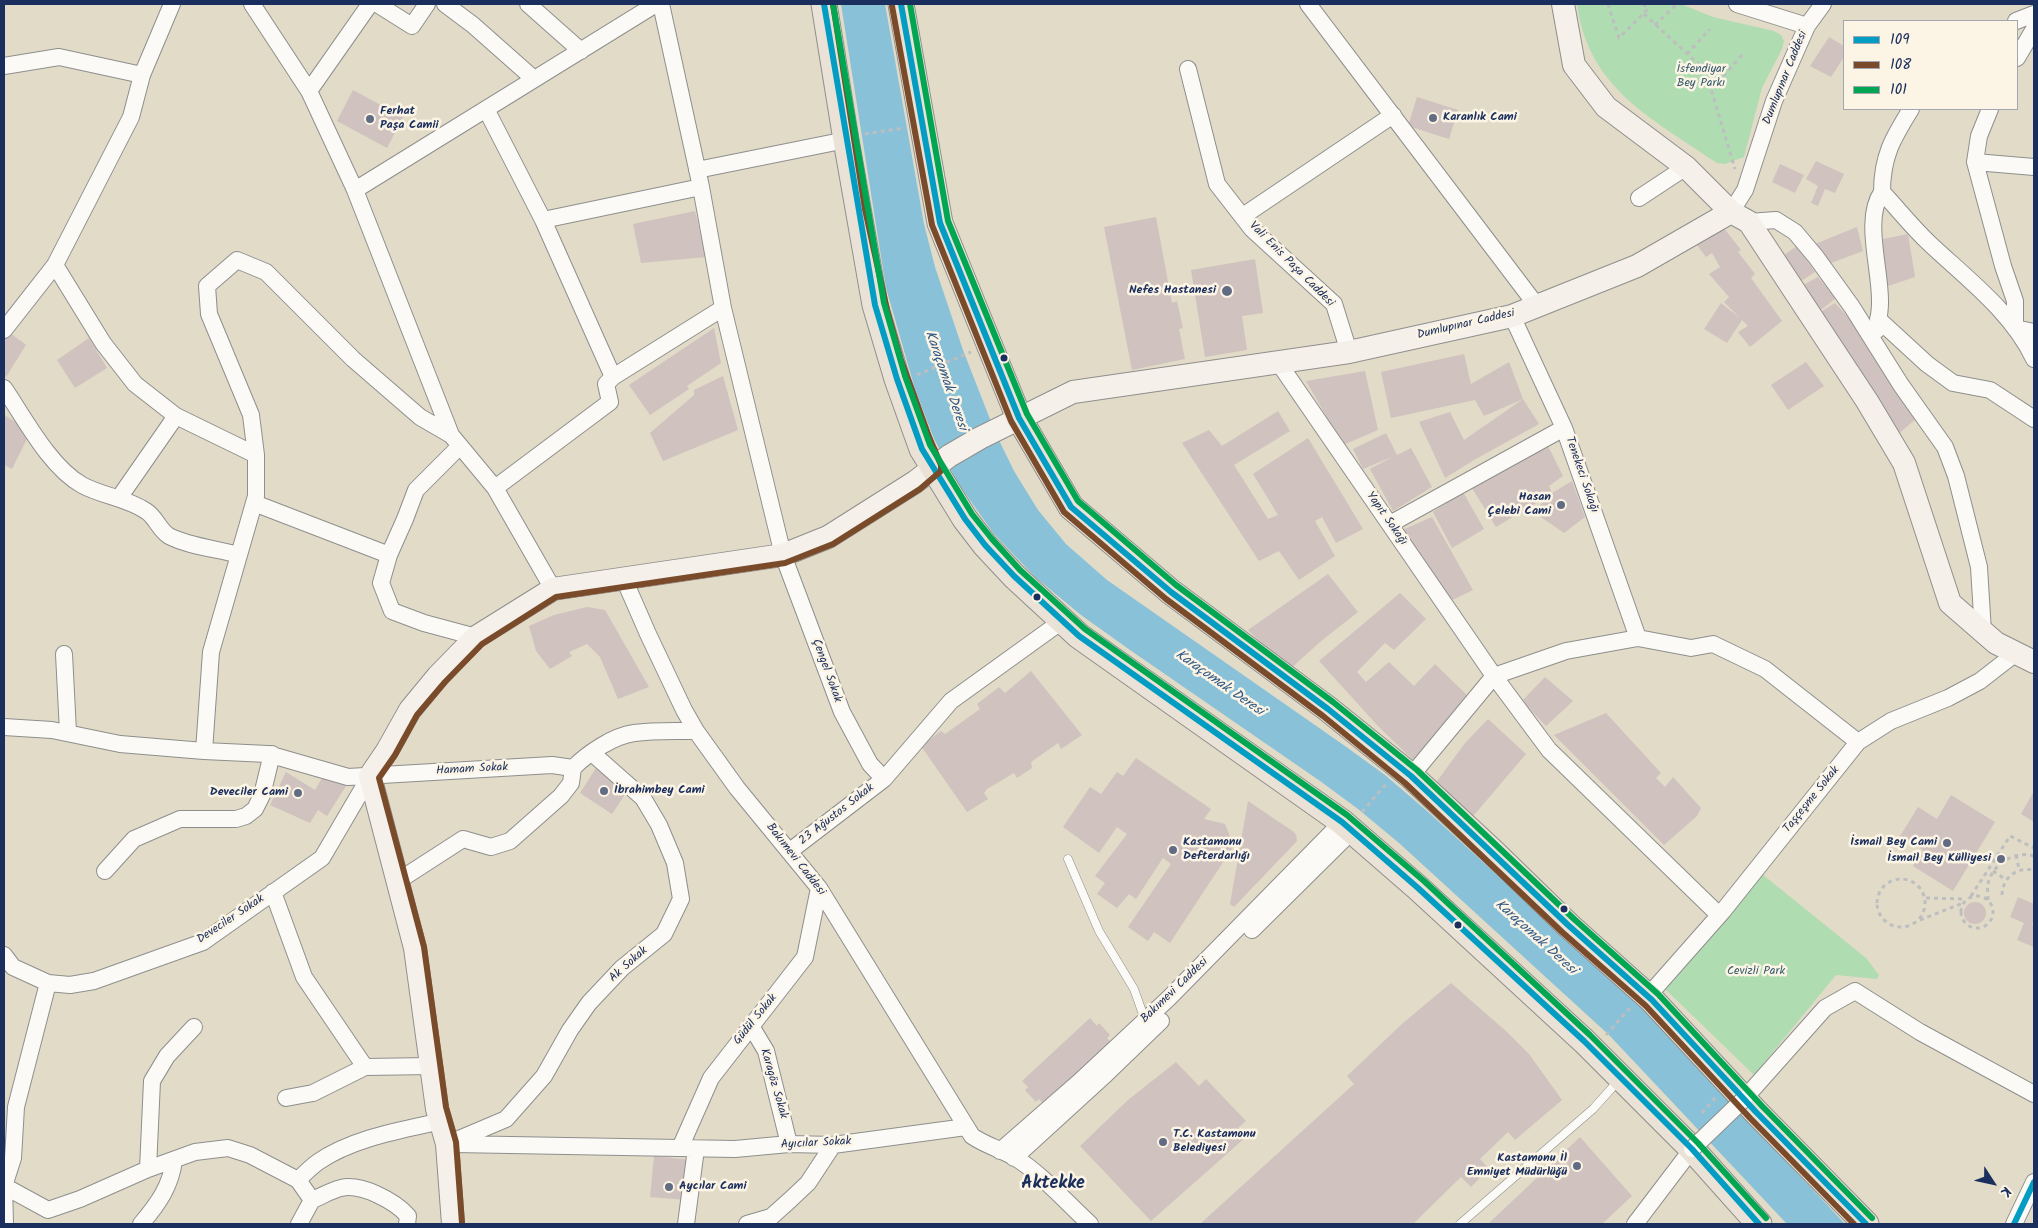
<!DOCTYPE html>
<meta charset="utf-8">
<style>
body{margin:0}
#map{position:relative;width:2038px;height:1228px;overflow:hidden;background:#e2dbc8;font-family:Kalam,sans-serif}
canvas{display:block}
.frame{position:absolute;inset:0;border:5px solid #1b2f5e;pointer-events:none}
.legend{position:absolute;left:1843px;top:20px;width:175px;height:90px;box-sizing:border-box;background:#fcf5e5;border:1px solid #a2a6af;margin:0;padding:6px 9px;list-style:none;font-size:15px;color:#1b2f5e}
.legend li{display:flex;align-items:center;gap:10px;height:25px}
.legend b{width:25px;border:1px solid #a2a6af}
.north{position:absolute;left:1968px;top:1158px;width:50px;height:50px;-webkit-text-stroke:4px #fcf5e5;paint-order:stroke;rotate:125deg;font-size:14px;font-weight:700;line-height:20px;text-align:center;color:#1b2f5e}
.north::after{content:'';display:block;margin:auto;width:18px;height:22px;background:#1b2f5e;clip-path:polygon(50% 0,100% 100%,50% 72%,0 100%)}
</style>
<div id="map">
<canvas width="2038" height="1228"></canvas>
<div class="frame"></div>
<ul class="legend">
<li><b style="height:6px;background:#039dc3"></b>109</li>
<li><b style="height:6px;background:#7a4b2a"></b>108</li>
<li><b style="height:6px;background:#00a651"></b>101</li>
</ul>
<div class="north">K</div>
</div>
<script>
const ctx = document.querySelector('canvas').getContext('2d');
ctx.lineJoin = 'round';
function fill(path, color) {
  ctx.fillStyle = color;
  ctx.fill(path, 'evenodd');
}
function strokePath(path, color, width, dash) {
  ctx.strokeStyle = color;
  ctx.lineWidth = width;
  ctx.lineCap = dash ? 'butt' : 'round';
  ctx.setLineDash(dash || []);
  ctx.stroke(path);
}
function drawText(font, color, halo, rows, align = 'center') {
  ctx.font = font + ' Kalam,sans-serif';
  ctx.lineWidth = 5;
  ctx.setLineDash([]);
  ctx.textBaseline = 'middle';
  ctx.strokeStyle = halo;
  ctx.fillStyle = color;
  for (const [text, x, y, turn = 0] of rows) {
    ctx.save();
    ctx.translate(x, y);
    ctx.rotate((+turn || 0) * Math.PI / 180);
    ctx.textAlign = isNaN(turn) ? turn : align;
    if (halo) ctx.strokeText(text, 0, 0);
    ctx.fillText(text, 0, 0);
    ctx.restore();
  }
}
const green = new Path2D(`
 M1577,4h104l32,13 61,14 7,4 3,6 -2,8 -20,39 -18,69 -19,7 -8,-1c-64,-44 -129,-74 -140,-159z
 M1757,870l109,88 13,17 -2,4 -41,-4 -82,100 -93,-90z`);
const water = new Path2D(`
 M841,4h44l39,220 11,43 28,83 32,82 19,39 24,39 28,34 41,36 238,166 40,29 42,36 212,193 206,220h-58l-178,-189 -210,-192 -41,-34 -38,-28 -190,-131 -49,-35 -46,-38 -41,-43 -34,-48 -26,-47 -19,-50 -29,-101z`);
const building = new Path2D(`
 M1829,37l15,9v11l-13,20 -21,-11z
 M353,90l50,27 -16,31 -50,-27z
 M1417,97l41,13 -9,29 -41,-13z
 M1816,161l28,13 -9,19 -10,-4 -7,17 -7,-3 7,-17 -12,-7z
 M1780,164l24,11 -9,18 -23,-11z
 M695,211l11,46 -65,6 -8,-39z
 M1156,217l16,86 5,-2 6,27 -4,1 6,30 -53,11 -28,-143z
 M1723,227l18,23 -3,2 17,22 -4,4 31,43 -32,26 -12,-15 10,-6 -6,-6 -15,23 -23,-14 17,-26 19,15 -16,-16 5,-5 -20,-23 11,-7 -8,-14 -6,4 -10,-13z
 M1857,227l6,24 -40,15 -8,-22z
 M1908,234l7,43 -33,11 -4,-48z
 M1797,246l18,26 -20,13 -18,-25z
 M1255,259l8,54 -21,3 5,34 -42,7 -14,-87z
 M1818,277l18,21 -24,19 -18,-27z
 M1835,303l26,28 56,87 -22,19 -83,-120z
 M714,328l7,35 -34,23 2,3 -39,26 -21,-30z
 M5,329l21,16 -20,32 -2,-2z
 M89,338l18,30 -32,20 -18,-28z
 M1464,354l7,30 38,-22 14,37 16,25 -65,36 -29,18 -26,-56 31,-10 14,28 59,-41 -39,17 -9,-16 -84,18 -10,-46z
 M1806,362l18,24 -36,24 -17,-25z
 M1365,371l13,59 -35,15 -37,-64z
 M723,376l15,54 -75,31 -13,-28 44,-38v-5z
 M1278,411l12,20 -56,34 34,54 10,-4 -25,-41 55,-36 55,91 -27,14 -14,-26 -7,4 20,35 -36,24 -20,-29 -20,10 -77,-118 27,-13 13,16z
 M4,415l27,16 -19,38 -8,-4z
 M1386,433l11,22 14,-7 21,39 -39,24 -23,-42 22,-12 -29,12 -10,-20z
 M1547,444l16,32 -14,10 3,7 20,-12 13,36 -21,16 -29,-20 11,-16 -50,30 -24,-39z
 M1463,492l21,37 -32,19 -19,-36z
 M1432,517l41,73 -25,12 -48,-71z
 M1328,574l30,38 -38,30 -31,28 -41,-40z
 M1400,593l26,26 -32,31 -9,-7 -28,29 9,10 23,-20 25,24 21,-22 35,34 -57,62 -36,-35 -58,-64z
 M587,607l18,3 44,77 -31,12 -18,-42 -13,-13 -18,8 3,4 -22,13 -14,-18 -7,-25 25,-11z
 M1031,671l51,64 -21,14 -3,-6 -27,19 1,6 -15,10 -3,-5 -27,16 -3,4 4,6 -21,13 -46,-66 20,-15 4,3 35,-25 -3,-5 22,-17 6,6z
 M1545,677l28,24 -27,25 -24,-25z
 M1606,713l55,60 -5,5 9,9 8,-10 28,31 -4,8 -33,29 -110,-110z
 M1488,719l38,35 -57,67 -34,-37 30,-41z
 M1136,758l75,51 -7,10 21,5 7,17 1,6 -63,96 -16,-11 -6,9 -20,-14 43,-63 -8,-6 -27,41 -7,-5 -12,14 -20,-14 8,-11 -10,-7 32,-42 -10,-7 -18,26 -36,-26 27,-40 11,7 16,-22 6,4z
 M596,768l32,22 -16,24 -32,-21z
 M286,772l29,18 10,-17 21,13 -19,30 -9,-6 -8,13 -40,-18z
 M2034,791v31l-13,-8z
 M1951,795l44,27 -42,69 -40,-25 10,-16 -23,-14 18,-29 19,12z
 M1248,801l46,31 2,3 1,6 -63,66 -4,-3z
 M2018,897l16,7v15l-2,6 2,1v21l-17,-7 7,-17 -14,-6z
 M1964 913a11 11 0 1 1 22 0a11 11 0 1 1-22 0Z
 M1451,983l56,49 22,22 33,46 -47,40 -7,-8 -28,27 9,10 -18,18 -10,-10 -48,47h-213l154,-140 -7,-8 56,-53z
 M1090,1018l7,8 2,-3 11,12 -3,3 9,9 -68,62 -9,-10 -3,3 -11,-12 3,-3 -6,-6z
 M1176,1062l23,24 7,-7 40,42 -8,7 8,9 -95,84 -71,-75 48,-46z
 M1580,1137l52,59 -30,28h-114z
 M654,1156l37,4 -5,40 -36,-3z`);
const path = new Path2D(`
 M1608,4l11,34 29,-29 -5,-5
 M1644,14l74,68 -7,7 24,80
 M1655,25l22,-21
 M1687,54l23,-25
 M1718,82l24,-27
 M865,134l39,-6
 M917,375l54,-23
 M1362,812l25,-29
 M2016,855l3,14
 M1993,871l13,9
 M1877 903a24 24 0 1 1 48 0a24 24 0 1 1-48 0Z
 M2002,895c1,-19 15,-28 32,-25
 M1961 912a16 16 0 1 1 32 0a16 16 0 1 1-32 0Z
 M1971,896l39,-60 24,12
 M1926,898l40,1
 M1988,900c0,-5 -1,-11 0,-16 4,-20 27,-34 46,-28
 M1920,920l43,-17
 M1606,1035l24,-27
 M1702,1113l14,-16`);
const service = new Path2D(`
 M1068,859l31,72 35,58 11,31
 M1460,1224l133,-115 26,-29`);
const minor = new Path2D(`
 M252,4l57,87 46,99 96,245 44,53 58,101
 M377,4l35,22 15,-22
 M445,4l28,21 61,54
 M528,4l53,47
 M661,4l40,183 22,121 60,247 59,157 28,52 14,15
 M1308,4l229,302
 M1737,4l70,22
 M2016,21l18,-7
 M2017,58l17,-29
 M4,66l55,-9 83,18
 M1188,69l29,115 35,45 82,75 15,48
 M309,91l61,-87
 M486,109l57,111 70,157
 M1911,109c-18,29 -29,47 -29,83 16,17 30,35 47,51 37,35 83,69 105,116
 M1990,109l-11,27 -4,26 28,104 12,35v27l19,4
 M1975,162l59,5
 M697,170l149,-30
 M355,190l301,-186
 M1639,198l47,-31
 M1731,212l14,-22 29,-89 33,-75 16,-22
 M1243,216l150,-101
 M543,220l158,-33
 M1749,222l27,-2 19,12 21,25 36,50 49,78 44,62 11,29 23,91 4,65
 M55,265l48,78 32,41 41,32 80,39v41l-45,156 -7,99
 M1512,316l52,112 74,210
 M1878,319l49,45 26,19 37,7 44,29
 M4,330l51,-65 76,-148 11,-42 30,-71
 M1877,330c1,-9 3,-18 3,-27 1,-33 -17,-84 2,-111
 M1278,362l216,314 55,74 170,165
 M4,388c21,31 46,79 78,97 20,11 45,13 64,26 10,6 13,19 23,25 19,10 49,13 70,19
 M459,447l-43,43 -11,29 -16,36 -8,28 11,28 32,12 52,14
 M256,455l-5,-40 -42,-101 -2,-28 30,-26 29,12 87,87 67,58 31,18
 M495,488l115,-86 -4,-18 7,-7 110,-69
 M119,498l57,-82
 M254,503l135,52
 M1390,524l174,-96
 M624,579l24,55 36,76 12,21 41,57 82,100 153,248c13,9 28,13 42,21 27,16 53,46 76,67
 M64,654l4,78
 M4,727l48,3 68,14 84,7 64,3 80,23 204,-12 21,3
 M1411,776l83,-100 72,-25 72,-13 53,10 22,-4 52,25 93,73
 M790,851l94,-72 67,-78 111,-80
 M105,871l29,-32 46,-20h56l10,-3 9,-7 7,-14 10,-41
 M398,881l65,-42 28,8 19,-6 51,-45 10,-13 2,-15c15,-15 40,-32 61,-35 20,-3 42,-2 62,-2
 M273,892l31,85 61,90
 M1252,930l100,-99
 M4,955l9,12 35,16 22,2 24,-4 109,-39 119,-84 48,-82
 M1648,996l75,-85 135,-169 33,-21 57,-23 32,-17 36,-28
 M751,1026l15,25 23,93
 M286,1098l27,-5 52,-26 66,-1
 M1744,1099l81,-91 30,-17 65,41 114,62
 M447,1144l59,-25 38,-43 26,-46 19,-27 33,-35 42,-34 17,-35 -6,-36 -16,-38 -16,-27 -51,-45
 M454,1144l281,5 54,-5 44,1 133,-18
 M680,1148l31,-70 94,-121 14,-69
 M1000,1151l79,-69 90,-84 173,-176
 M1014,1158l92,-84 55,-53
 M148,1169l4,-88 15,-25 27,-29
 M298,1180c6,-6 13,-13 20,-18 34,-24 84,-32 124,-41
 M4,1186l44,24 32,-11 68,-30 47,-17 33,-4 22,7 48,25 14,20 -13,24
 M312,1200c10,-4 20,-10 29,-12 20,-5 54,13 67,28l-1,8
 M5,1224l-1,-38 9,-28 3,-51 32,-124
 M141,1224c17,-20 30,-38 33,-64
 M686,1224l10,-75
 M747,1224l24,-7 19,-17 18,-17 25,-38
 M1635,1224l57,-75
 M2014,1224l20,-42`);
const secondary = new Path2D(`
 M1563,4l11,61 32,42 80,60 45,45 18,10 118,179 37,62 46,140 46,40 38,19
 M453,1224l-6,-80 -10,-35 -22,-161 -45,-172 17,-25 23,-41 28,-34 38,-39 77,-48 230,-34 45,-18 87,-55 34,-26 31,-18 93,-46 276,-40 163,-36 125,-50 94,-54`);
const primary = new Path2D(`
 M824,4l22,136 29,165 22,74 25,70 43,70 20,26 29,31 65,60 263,186 76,66 166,153 108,108 67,75
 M901,4l39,219 79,195 52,89 100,85 157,117 83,67 83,77 74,72 84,75 104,112 110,112`);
const minorBridge = new Path2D(`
 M1692,1149l52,-50`);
const bus1 = new Path2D(`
 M824,4l51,301 22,74 25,70 43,70 20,26 29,31 65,60 263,186 76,66 166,153 108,108 67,75
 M901,4l39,219 79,195 52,89 100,85 157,117 83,67 157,149 84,75 104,112 110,112
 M2014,1224l20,-42`);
const bus2 = new Path2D(`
 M892,6l40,219 79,196 53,91 102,87 157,117 82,67 157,149 84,74 104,112 104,106
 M462,1223l-6,-81 -10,-35 -22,-160 -45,-169 16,-23 22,-40 28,-33 37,-38 74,-47 229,-34 48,-19 87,-55 21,-18v-6l-12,-28 -28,-77 -14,-50 -22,-101 -32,-205`);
const bus3 = new Path2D(`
 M833,4l51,299 21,73 25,69 42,69 20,25 28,31 65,59 262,186 77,66 166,154 108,108 68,75
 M910,4l38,217 79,193 51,87 98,84 157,117 84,68 157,149 84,75 104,112 110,112`);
const markers = [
 [1433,118,5,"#616b83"],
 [370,119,5,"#616b83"],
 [1227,291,6,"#616b83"],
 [1004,358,4.5,"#1b2f5e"],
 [1561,505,5,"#616b83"],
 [1037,597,4.5,"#1b2f5e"],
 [604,791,5,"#616b83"],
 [298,793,5,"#616b83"],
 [1947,843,5,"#616b83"],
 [1173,850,5,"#616b83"],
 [2001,859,5,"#616b83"],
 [1564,909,4.5,"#1b2f5e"],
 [1458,925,4.5,"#1b2f5e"],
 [1163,1142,5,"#616b83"],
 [1577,1166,5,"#616b83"],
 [669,1187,5,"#616b83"]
];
const parkNames = [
 ["İsfendiyar",1701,70],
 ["Bey Parkı",1701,84],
 ["Cevizli Park",1756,972]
];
const streetNames = [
 ["Dumlupınar Caddesi",1786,78,-68],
 ["Vali Enis Paşa Caddesi",1291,265,45],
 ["Dumlupınar Caddesi",1466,325,-13],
 ["Tenekeci Sokağı",1581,475,71],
 ["Yapıt Sokağı",1386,519,55],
 ["Çengel Sokak",826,671,70],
 ["Hamam Sokak",472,770,-3],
 ["Taşçeşme Sokak",1812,800,-51],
 ["23 Ağustos Sokak",837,815,-38],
 ["Bakımevi Caddesi",795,860,52],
 ["Deveciler Sokak",231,920,-34],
 ["Ak Sokak",629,965,-42],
 ["Bakımevi Caddesi",1175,991,-44],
 ["Güdül Sokak",756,1020,-51],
 ["Karagöz Sokak",773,1084,74],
 ["Ayıcılar Sokak",816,1144,-3]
];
const poiNames = [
 ["Ferhat",380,112],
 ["Paşa Camii",380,126],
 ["Karanlık Cami",1443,118],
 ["Nefes Hastanesi",1216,291,"right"],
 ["Hasan",1551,498,"right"],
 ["Çelebi Cami",1551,512,"right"],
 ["İbrahimbey Cami",614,791],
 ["Deveciler Cami",288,793,"right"],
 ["Kastamonu",1183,843],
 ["Defterdarlığı",1183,857],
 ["İsmail Bey Cami",1937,843,"right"],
 ["İsmail Bey Külliyesi",1991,859,"right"],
 ["T.C. Kastamonu",1173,1135],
 ["Belediyesi",1173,1149],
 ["Kastamonu İl",1567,1159,"right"],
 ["Emniyet Müdürlüğü",1567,1173,"right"],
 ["Aycılar Cami",679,1187]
];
const waterNames = [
 ["Karaçomak Deresi",945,381,71],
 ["Karaçomak Deresi",1219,684,35],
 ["Karaçomak Deresi",1535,938,42]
];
const districtNames = [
 ["Aktekke",1053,1185]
];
fill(green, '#b0dcb1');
fill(water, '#89c2d8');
fill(building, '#d0c2be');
strokePath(service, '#8e8f8d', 9);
strokePath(minor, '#8e8f8d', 18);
strokePath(secondary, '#8e8f8d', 24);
strokePath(primary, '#8e8f8d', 27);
strokePath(path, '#bdbec0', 3, [4, 4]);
strokePath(service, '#fbfaf7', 8);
strokePath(minor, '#fbfaf7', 16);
strokePath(secondary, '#f5f0e9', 22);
strokePath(primary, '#eae2d6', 25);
strokePath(minorBridge, '#8e8f8d', 18, []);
strokePath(minorBridge, '#fbfaf7', 16);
strokePath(bus1, '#039dc3', 6);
strokePath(bus2, '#7a4b2a', 6);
strokePath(bus3, '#00a651', 6);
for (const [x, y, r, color] of markers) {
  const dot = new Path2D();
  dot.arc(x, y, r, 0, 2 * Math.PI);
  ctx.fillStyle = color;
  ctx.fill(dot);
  strokePath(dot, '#fcf5e5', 2);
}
drawText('12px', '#365a6e', '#fcf5e5', parkNames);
drawText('12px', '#1b2f5e', '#fcf5e5', streetNames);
drawText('bold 12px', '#1b2f5e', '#fcf5e5', poiNames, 'left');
drawText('italic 14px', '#315885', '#fcf5e5', waterNames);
drawText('bold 18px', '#1b2f5e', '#fcf5e5', districtNames);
</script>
